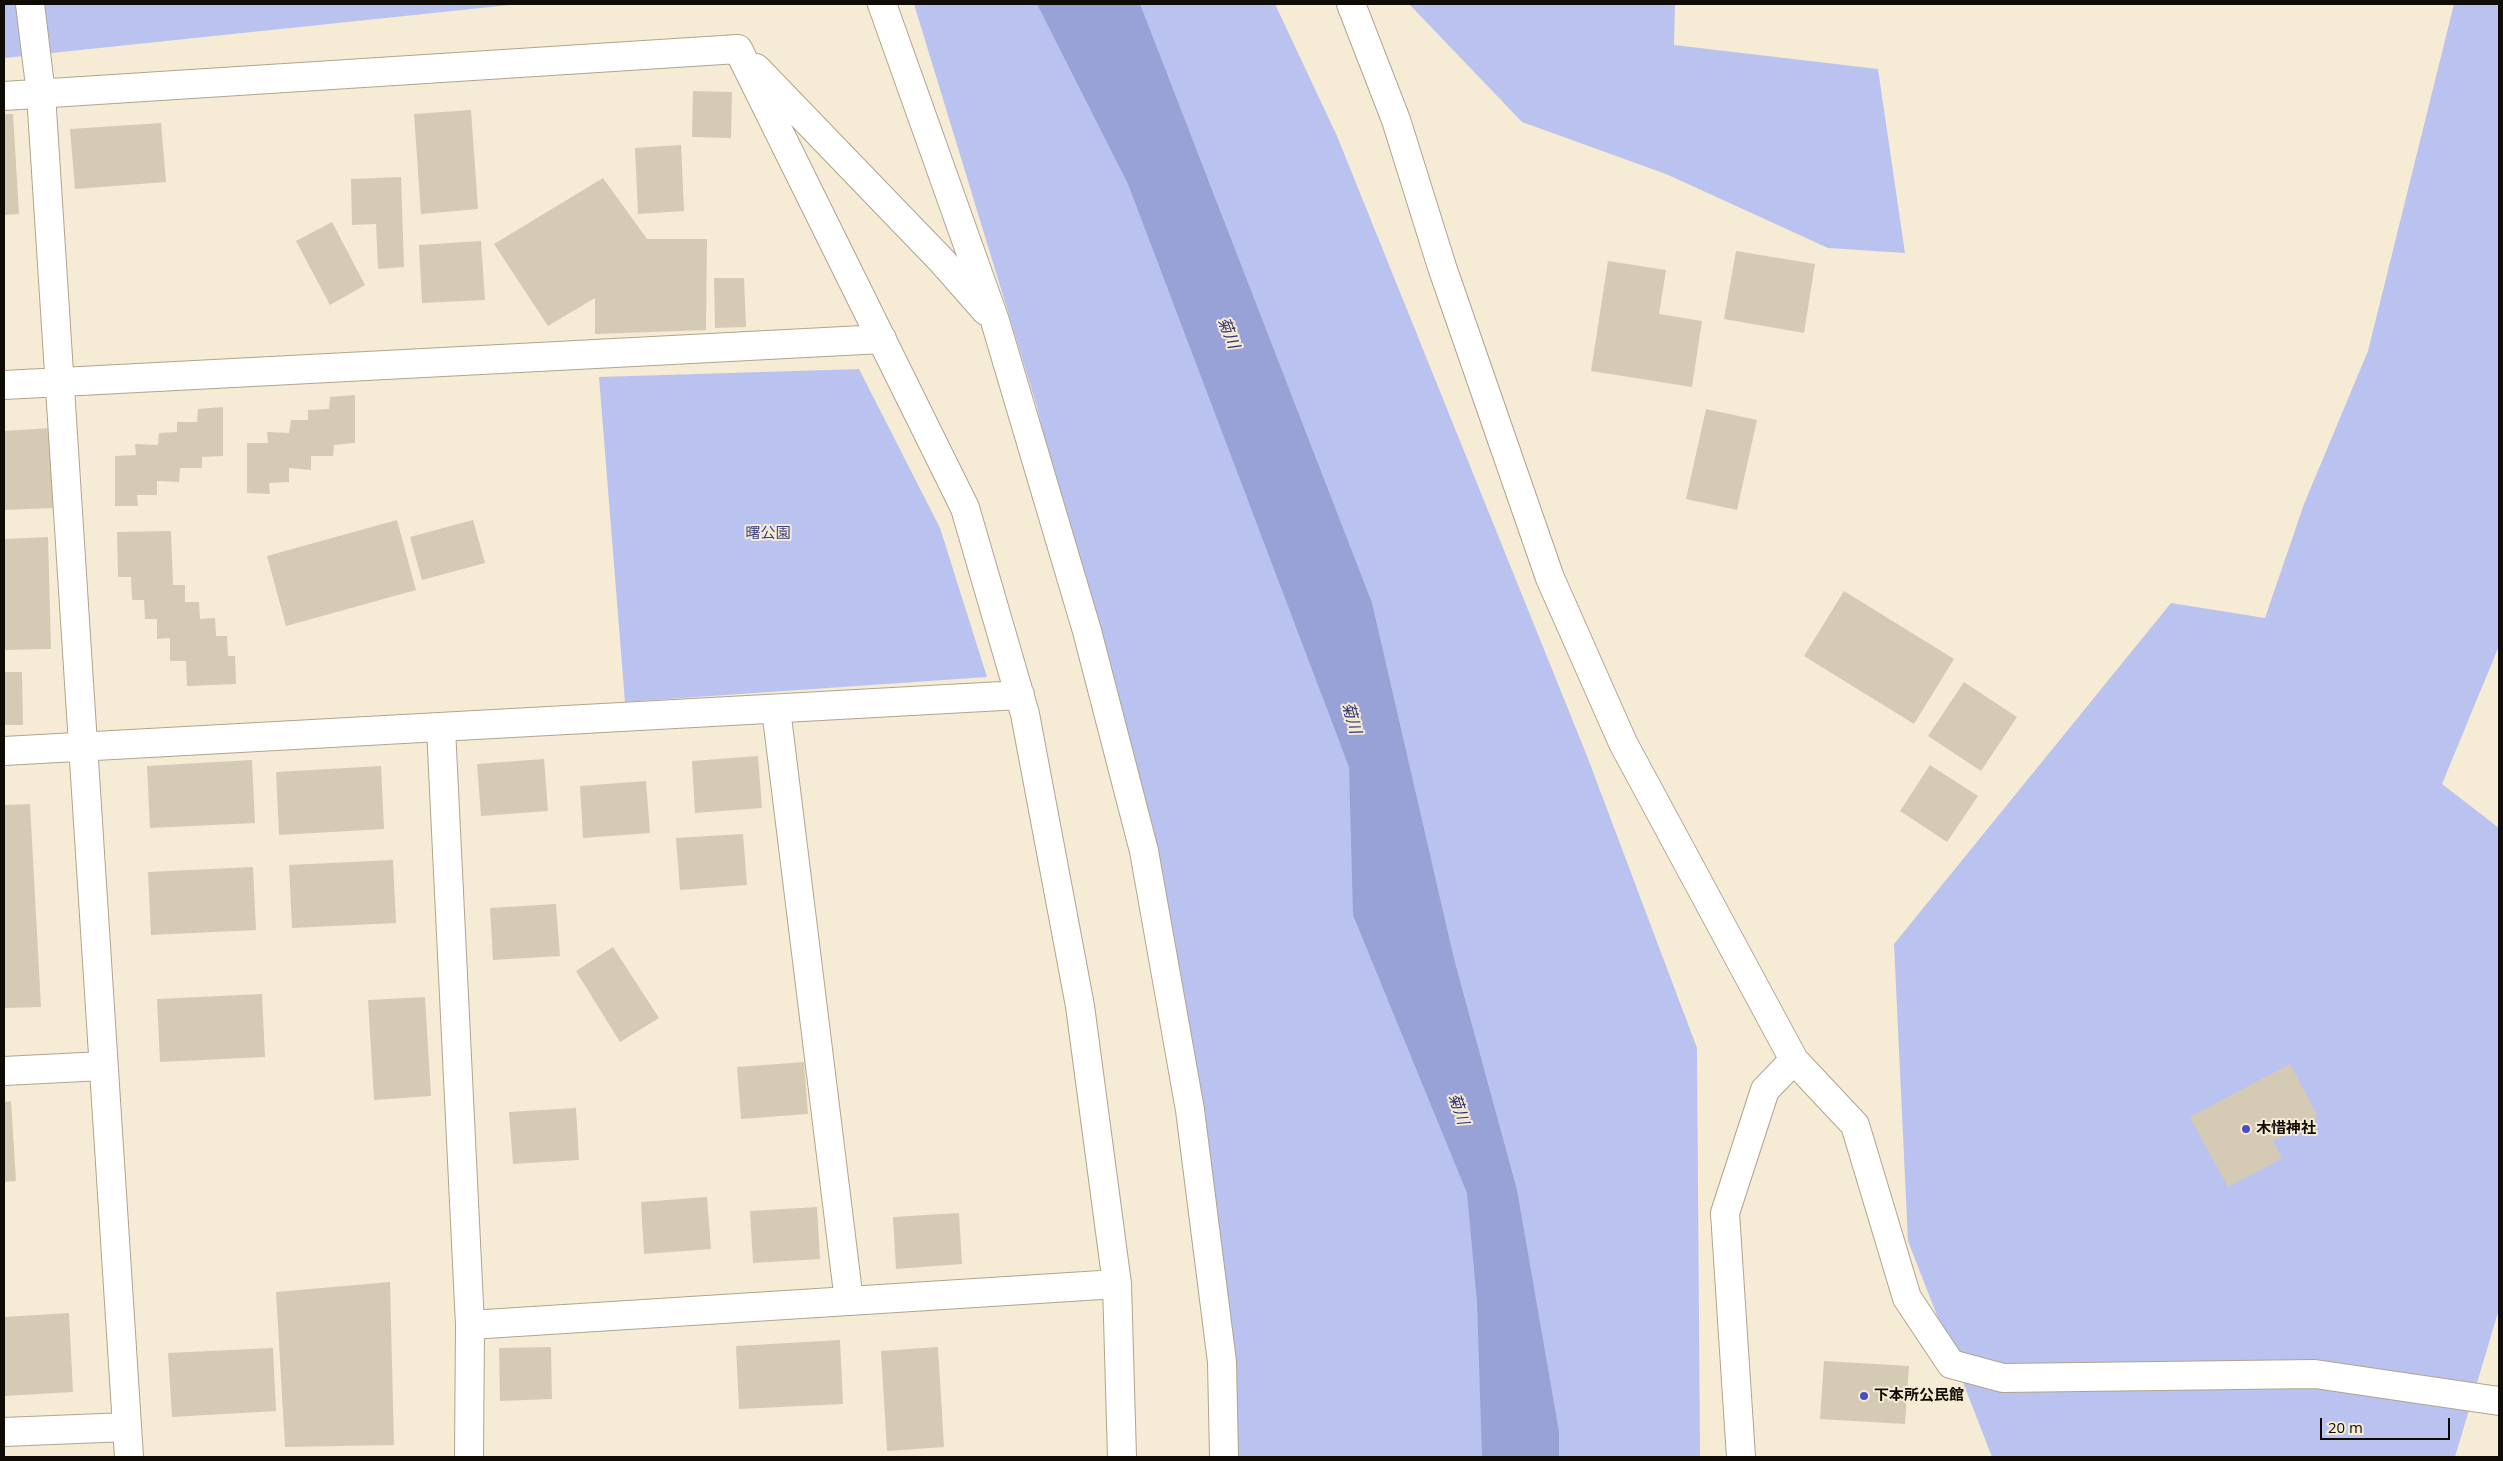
<!DOCTYPE html>
<meta charset="utf-8">
<style>
body{margin:0}
#map{position:relative;width:2503px;height:1461px;overflow:hidden;background:#f6ebd4;font-family:"Open Sans",sans-serif}
canvas{display:block}
.frame{position:absolute;inset:0;border:5px solid #0f0b05;pointer-events:none}
.scale{position:absolute;left:2320px;top:1418px;width:130px;height:22px;box-sizing:border-box;border:2px solid #0f0b05;border-top:0;padding-left:6px;font-size:15px;line-height:18px;white-space:nowrap;color:#0f0b05;-webkit-text-stroke:4px #f6ebd4;paint-order:stroke}
</style>
<div id="map">
<canvas width="2503" height="1461"></canvas>
<div class="frame"></div>
<div class="scale">20 m</div>
</div>
<script>
const ctx = document.querySelector('canvas').getContext('2d');
ctx.lineJoin = 'round';
function fill(path, color) {
  ctx.fillStyle = color;
  ctx.fill(path, 'evenodd');
}
function strokePath(path, color, width, dash) {
  ctx.strokeStyle = color;
  ctx.lineWidth = width;
  ctx.lineCap = dash ? 'butt' : 'round';
  ctx.setLineDash(dash || []);
  ctx.stroke(path);
}
function drawText(font, color, halo, rows, align = 'center') {
  ctx.font = font + ' "Open Sans","Noto Sans JP",sans-serif';
  ctx.lineWidth = 4;
  ctx.setLineDash([]);
  ctx.textBaseline = 'middle';
  ctx.strokeStyle = halo;
  ctx.fillStyle = color;
  for (const [text, x, y, turn = 0] of rows) {
    ctx.save();
    ctx.translate(x, y);
    ctx.rotate((+turn || 0) * Math.PI / 180);
    ctx.textAlign = isNaN(turn) ? turn : align;
    if (halo) ctx.strokeText(text, 0, 0);
    ctx.fillText(text, 0, 0);
    ctx.restore();
  }
}
const green = new Path2D(`
 M4,4h515l-515,54z
 M914,4h361l62,132 250,620 110,292 3,409h-476l-87,-633 -100,-417z
 M1409,4h266l-1,41 204,24 27,184 -77,-5 -162,-74 -144,-52z
 M2454,4h45v642l-57,138 57,44v481l-44,148h-463l-84,-216 -14,-297 277,-341 94,15 39,-114 64,-153z
 M859,369l81,159 47,149 -362,25 -26,-325z`);
const water = new Path2D(`
 M1037,4h103l232,599 82,356 63,231 42,242v25h-77l-5,-155 -10,-109 -114,-278 -4,-148 -221,-583z`);
const building = new Path2D(`
 M693,91l39,1 -1,46 -39,-1z
 M471,110l7,99 -57,5 -7,-100z
 M4,114h9l6,100 -15,1z
 M161,123l5,59 -91,7 -5,-60z
 M681,145l3,66 -46,3 -3,-66z
 M401,177l3,90 -26,2 -2,-45 -24,1 -1,-46z
 M603,178l44,61h60l-1,91 -111,4v-36l-47,28 -54,-82z
 M332,222l33,63 -35,20 -34,-64z
 M481,241l4,59 -63,3 -3,-58z
 M1736,251l79,13 -11,69 -80,-14z
 M1608,261l58,9 -7,44 43,7 -10,66 -101,-16z
 M714,278h30l2,49 -31,1z
 M355,395v48l-21,2 -1,11h-22v14l-22,-2v14l-20,1 1,11 -23,-1v-50h21l-1,-11 22,1 2,-13h17v-10l21,-1 1,-12z
 M223,407v49l-21,1v11h-22l-1,14 -22,-1v14h-20l1,11h-23v-50l21,-1 -1,-11 23,1 1,-12 18,-1v-10h20l1,-13z
 M1706,409l51,11 -20,90 -51,-11z
 M51,428l4,80 -51,2v-79z
 M397,520l19,70 -130,36 -19,-70z
 M473,520l12,43 -63,17 -12,-43z
 M171,531l2,54h12v17h14l1,17 15,-1 1,18h11l1,20h7l1,28 -49,2 -1,-25h-16v-23l-13,1v-20h-12l-1,-19h-12l-1,-23h-13l-1,-45z
 M48,537l3,112 -47,1v-111z
 M1844,591l110,68 -40,65 -110,-68z
 M4,672h18l1,53h-19z
 M1964,682l53,35 -36,54 -53,-35z
 M758,756l4,52 -67,5 -3,-52z
 M544,759l4,52 -67,5 -4,-52z
 M252,760l3,63 -105,5 -3,-62z
 M1930,765l48,31 -31,46 -47,-31z
 M381,766l3,63 -105,6 -3,-63z
 M646,781l4,52 -67,5 -3,-52z
 M30,804l11,203 -37,1v-203z
 M743,834l4,51 -67,5 -4,-52z
 M393,860l3,63 -104,5 -3,-63z
 M253,867l3,63 -105,5 -3,-63z
 M556,904l4,52 -67,4 -3,-52z
 M613,947l46,71 -39,24 -44,-71z
 M262,994l3,63 -105,5 -3,-63z
 M425,997l6,99 -57,4 -6,-100z
 M804,1062l4,52 -67,5 -4,-52z
 M2290,1064l28,53 -45,24 9,17 -54,29 -38,-70z
 M11,1101l5,80 -12,1v-80z
 M576,1108l3,52 -66,4 -4,-52z
 M707,1197l4,52 -67,5 -3,-52z
 M817,1207l3,52 -67,4 -3,-52z
 M959,1213l3,51 -66,5 -3,-52z
 M390,1282l4,163 -109,2 -9,-155z
 M69,1313l4,79 -69,4v-79z
 M840,1340l3,64 -104,5 -3,-63z
 M551,1347l1,52 -52,2 -1,-53z
 M938,1347l6,100 -57,4 -6,-100z
 M273,1348l3,63 -104,6 -4,-64z
 M1824,1361l85,5 -4,58 -85,-5z`);
const minor = new Path2D(`
 M30,4l11,90 88,1363
 M882,4l113,317 92,310 57,220 46,259 32,252 2,95
 M1351,4l45,116 46,147 108,311 73,165 171,317 61,65 52,173 44,66 52,14 312,-4 184,27
 M756,68l186,193 44,50
 M4,96l734,-47 227,459 60,206 55,292 37,278 5,173
 M4,385l878,-46
 M776,709l73,592
 M441,728l29,597 -1,132
 M4,751l1016,-56
 M4,1071l99,-5
 M470,1325l647,-41
 M4,1432l123,-5
 M1741,1457l-16,-244 40,-123 29,-30`);
const markers = [
 [2246,1129,5,"#4a4dc3"],
 [1864,1396,5,"#4a4dc3"]
];
const parkNames = [
 ["曙公園",768,534]
];
const poiNames = [
 ["木惜神社",2256,1129],
 ["下本所公民館",1874,1396]
];
const waterNames = [
 ["菊川",1228,333,68],
 ["菊川",1351,718,74],
 ["菊川",1458,1109,71]
];
fill(green, '#bac3ef');
fill(water, '#99a2d6');
fill(building, '#d5cbb4');
strokePath(minor, '#afa58f', 30);
strokePath(minor, '#fff', 28);
for (const [x, y, r, color] of markers) {
  const dot = new Path2D();
  dot.arc(x, y, r, 0, 2 * Math.PI);
  ctx.fillStyle = color;
  ctx.fill(dot);
  strokePath(dot, '#f6ebd4', 2);
}
drawText('15px', '#3a4080', '#f6ebd4', parkNames);
drawText('bold 15px', '#0f0b05', '#f6ebd4', poiNames, 'left');
drawText('italic 16px', '#2d3270', '#f6ebd4', waterNames);
</script>
